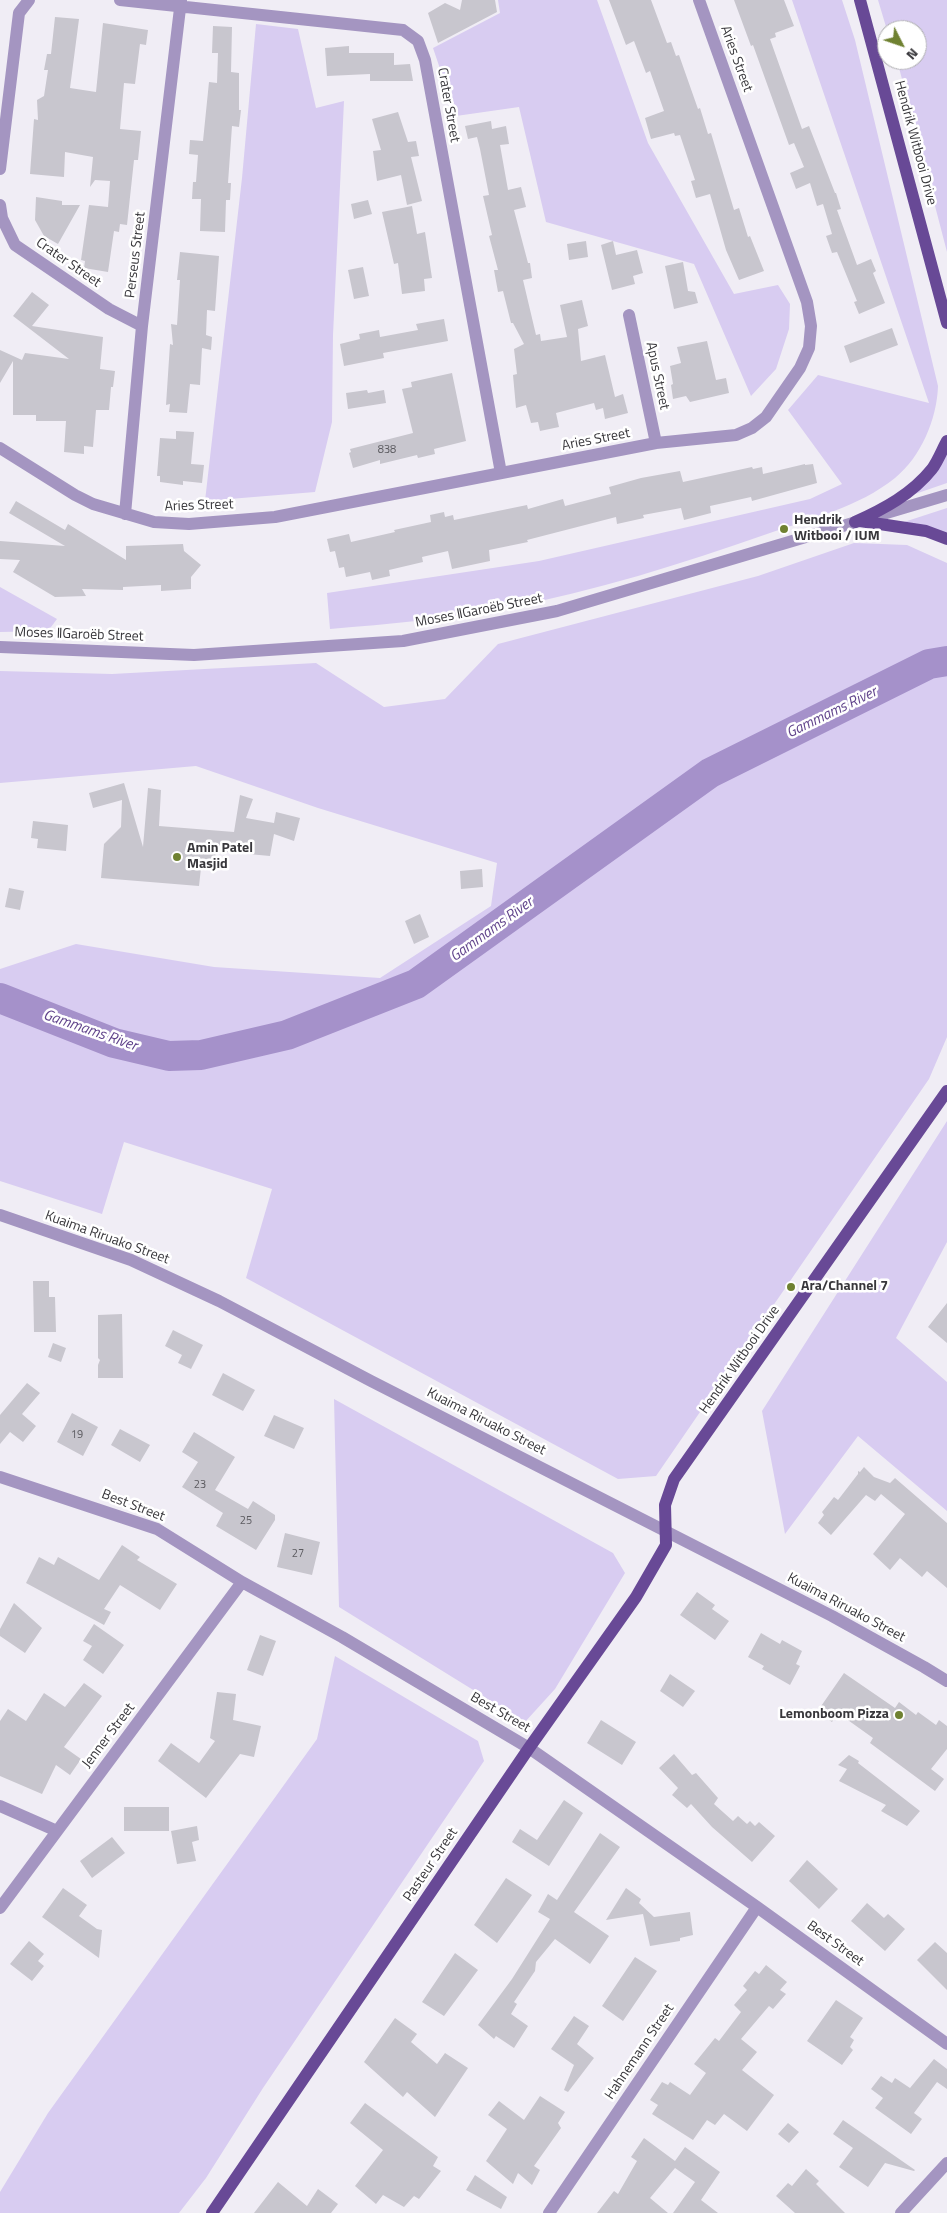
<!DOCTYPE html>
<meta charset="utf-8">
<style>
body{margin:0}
#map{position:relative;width:947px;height:2213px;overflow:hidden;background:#f0edf5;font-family:"Titillium Web",sans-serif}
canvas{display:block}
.north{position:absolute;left:877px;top:20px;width:50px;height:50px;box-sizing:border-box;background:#fff;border:1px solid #afafb1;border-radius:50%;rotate:131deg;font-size:14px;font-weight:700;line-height:20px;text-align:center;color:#38373b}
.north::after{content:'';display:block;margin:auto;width:18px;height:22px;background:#6f8131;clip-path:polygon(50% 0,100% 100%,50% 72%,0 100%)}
</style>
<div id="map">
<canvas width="947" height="2213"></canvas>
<div class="north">N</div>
</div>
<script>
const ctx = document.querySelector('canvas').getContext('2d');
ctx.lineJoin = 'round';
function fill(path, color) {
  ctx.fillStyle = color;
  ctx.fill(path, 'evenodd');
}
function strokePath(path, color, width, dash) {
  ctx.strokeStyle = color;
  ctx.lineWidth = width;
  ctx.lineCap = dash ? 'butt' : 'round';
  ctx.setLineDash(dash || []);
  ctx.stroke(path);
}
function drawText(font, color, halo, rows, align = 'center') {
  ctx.font = font + ' "Titillium Web",sans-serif';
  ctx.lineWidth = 5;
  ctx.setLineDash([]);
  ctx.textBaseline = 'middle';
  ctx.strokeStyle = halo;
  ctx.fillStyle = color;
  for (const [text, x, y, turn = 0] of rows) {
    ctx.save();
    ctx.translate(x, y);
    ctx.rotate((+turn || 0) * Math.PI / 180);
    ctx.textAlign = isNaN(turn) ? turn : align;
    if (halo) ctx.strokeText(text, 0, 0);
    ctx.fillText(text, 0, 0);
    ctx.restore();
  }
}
const green = new Path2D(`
 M498,0h99l51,143 86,151 44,-9 12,19 -1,25 -13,40 -25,27 -57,-132 -148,-42 -27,-115 -63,9 -23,-68 67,-35z
 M792,0h50l13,40 83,346c-1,33 -17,71 -43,92 -36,29 -85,41 -128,56 -85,30 -172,57 -261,74 -58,11 -117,16 -176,21l-3,-36 212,-32 271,-62 32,-15 -54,-74 30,-35 111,28z
 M878,0h69v252l-50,-192h20v-30h-30z
 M256,24l42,5 18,79 28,-7 -11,234 -1,87 -17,70 -110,9 37,-323z
 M947,449v34l-32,11z
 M947,508v27l-43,-13z
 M854,543l53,2 40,18v474l-18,42 -273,397 -38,3 -372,-201 26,-89 -148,-47 -22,72 -102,-33v-212l76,-25 138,23 166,11 111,-72 6,-43 -179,-55 -122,-42 -196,17v-112l112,3 204,-11 68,44 61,-8 53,-55 260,-68z
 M0,587l57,32 -9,12 -48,1z
 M947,1121v121l-51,96 51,44v129l-89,-75 -73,98 -23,-123z
 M334,1399l279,154 12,20 -70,116 -30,33 -186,-115z
 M335,1656l143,85 6,20 -221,327 -57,90 -27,35h-179v-21l48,-79 269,-374z`);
const river = new Path2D(`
 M0,998l114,45 55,13 32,-1 86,-20 129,-51 294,-211 219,-109 18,-3`);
const building = new Path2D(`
 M462,0h33l2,12 -59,31 -10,-30 17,-10 15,7z
 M609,0h42l16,43 4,-1 5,14 3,-1 19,54 2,-1 8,26 3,-1 23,77 5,-2 9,29 2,-1 14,35 -25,9 -13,-30 -16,-56 -14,4 -5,-17 4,-1 -15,-45 -5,1 -1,-3 -23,6 -6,-21 19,-7 -14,-40 -4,2 -12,-32 -8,4z
 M734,0h50l10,26 -19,7 1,4 -6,2 32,90 7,-3 26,67h1l5,16 -4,1 20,55 14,-6 5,12 -3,2 12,30 -26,11 -5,-12 3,-1 -20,-49 -5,1 -6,-17 6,-2 -9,-30 -6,2 -7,-23 -14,6 -6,-16 14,-6 -10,-24 -5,2 -36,-100 -2,1z
 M55,17l24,2 -9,69 26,4 7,-69 45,7 -2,15 -6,-1 -5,40 -11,-1 -4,46 21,2 -3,29h-4l-7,65 -7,-1 -1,8 -5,-1 -6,41 -24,-4 1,-7 -4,-1 8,-55 19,2 2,-26 -15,-1 -5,7 3,-30 -28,-5 -1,25 -34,-3 4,-55 4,1 -1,-20 7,-4 4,-26h-4l3,-16h4z
 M213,26l19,1 -1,45 8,1v37h2l-2,17 -7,-1 -4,57h3l-1,17h-4l-1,32 -25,-1 1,-32h-9l1,-17h3l2,-27 -9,-1 1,-14 13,1 6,-59 8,1 1,-30h-6z
 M349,46v7h45v12l16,-1 3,17h-43v-7l-43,2 -2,-28z
 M398,112l10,30 8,-1 3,15 -8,1 11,44 -15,4 -6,-30 -24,6 -4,-30 8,-1 -9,-31z
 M491,121l1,8 14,-3 3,18 -9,1 8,45 13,-3 5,20 -12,3 14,53h2l2,15 -9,2 13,55 4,-1 1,7 26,-4 -7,-32 22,-5 6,26 -10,3 3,32 24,-6 10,42 8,-3 5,19 -23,6 -2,-11 -7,2 -2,-7 -38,10 3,14 -19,4 -2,-9 -7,1 -5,-18 -10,3 -3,-33 4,-1 -3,-25 10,-5 -11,-21h-2l-8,-32 -5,1 -4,-22h4l-9,-34 3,-1 -9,-39 6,-1 -9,-46 -3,-12 -9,2 -3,-13z
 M36,197l26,4v4h18l-22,39 -14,-8 -9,-16z
 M368,200l4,14 -18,5 -3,-15z
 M412,206l5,28 8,-2 7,46 -8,1 1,12 -23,3 -4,-31 -4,1 -12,-52z
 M586,241l2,16 -19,3 -2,-16z
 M613,241l3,14 21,-5 6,23 -10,3 2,8 -23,6 -11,-45z
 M180,252l39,4 -4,55 -8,-1 -1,25 6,2 -1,13 -9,-2 -2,37 -10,-1 -3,29 -18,-1 1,-8 -4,1 4,-61 3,1 -2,-21 6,1 3,-45h-3z
 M683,262l5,29 7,1 3,11 -24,6 -9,-43z
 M363,267l6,29 -15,3 -6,-29z
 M32,292l17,13 -17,21 71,11 -3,32 15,2 -2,16h-2l-2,23h-13l-3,37 -9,-1v8l-20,-2 2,-31h-30v-6h-23v-54l-13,22v-33l22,10 3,-7 44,6 -56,-43z
 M444,319l4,22 -65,12 1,5 -40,8 -4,-22 20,-5 -1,-5 20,-4 1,7 38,-7 -2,-6z
 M892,328l6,17 -48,18 -6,-17z
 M707,341l9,39 10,-2 3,15 -39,9 -4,-6 -13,3 -2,-14 2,-1 -3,-18 11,-3 -4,-16z
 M452,373l14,68 -32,8 1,5 -17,4 -1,-3 -37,9v-4l-27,8 -4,-15 2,-1 -1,-3 63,-16 -11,-44 10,-2 -1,-5z
 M367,390l1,3 16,-3 2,13 -38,6 -2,-16z
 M176,431l18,1 -3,32 13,1 -2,18 -19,-2v4l-23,-3v-6h-3l3,-38 16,1z
 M805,464v1l8,-1 4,19 -65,18 -1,-4 -41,9 1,7 -27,7 -3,-12 -38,7 1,3 -27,6 -1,-7 -89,23 1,2 -39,8 1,11 -38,8 -4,-18 -26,6 1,5 -34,8 1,6 -18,4 -2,-8 -24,5 -2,-10 -5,1 -4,-17 -5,1 -3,-13 22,-5 2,8 44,-10 -1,-2 37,-8 -1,-7 14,-3 1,5 8,-2 1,5 73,-15 1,4 35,-10 2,7 46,-12 -2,-7 32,-9 39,-7 3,11 69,-15 1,2 9,-2 1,7z
 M16,501l49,29 3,-6 58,36v-14l57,-2 1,7 17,14 -10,12v12l-30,2v-6l-38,2v3l-41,-1 4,7 -31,1 -42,-25 7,-12 -20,-1v-18l65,5 -56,-33z
 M124,783l19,64 5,-59 13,2 -2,36 75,6 6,-37 13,4 -7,19 28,5 2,-11 24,6 -6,23 -20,-7 -4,22 -54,-5 -1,9 -13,-1 -3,27 -98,-8 3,-34 17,-17 1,-27 -29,8 -4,-15z
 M33,821l35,4 -2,26 -29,-3 1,-9 -7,-1z
 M482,869l1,18 -22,2 -1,-18z
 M9,888l15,3 -4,19 -15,-3z
 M420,914l9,23 -15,7 -9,-23z
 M33,1281h16v16h6l1,35h-22z
 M947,1303v40l-19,-16z
 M122,1314l1,64h-25v-13l2,-5 -2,-2v-43z
 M173,1330l30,15 -12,24 -13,-6 4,-8 -17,-9z
 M53,1343l13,5 -5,14 -13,-5z
 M223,1373l32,17 -12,21 -31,-16z
 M27,1383l13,10 -18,21 14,12 -13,16 -13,-10 -10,12v-29z
 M72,1413l26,14 -15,29 -26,-14z
 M274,1415l30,13 -10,21 -30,-13z
 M120,1429l30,16 -10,17 -29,-17z
 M194,1432l41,25 -20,33 33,19 5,-8 22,14v5l-19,30 -40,-24 7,-13 -41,-26 16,-25 -16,-10z
 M864,1467l10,10 16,6 5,-5 52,45v65l-20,-17 -5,6 -22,-19 -10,12 -17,-16 32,-40 -24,-20 -6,7 -9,-6 -35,40 -13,-12 6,-8 -2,-3 12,-15 4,3 20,-26v-3l2,1z
 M285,1533l35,9 -8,33 -35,-8z
 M122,1545l18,12 -3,3 40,24 -17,26 -40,-25 -16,24 7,3 -7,13 -78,-42 13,-26 15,8 4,-8 41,23z
 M697,1592l18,13 -3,4 17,12 -14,19 -35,-25z
 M14,1603l28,25 -17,25 -25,-17v-7z
 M94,1624l30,21 -21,29 -20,-14 9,-14 -9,-5z
 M761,1633l19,11 2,-4 20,11 -6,13 4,2 -10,19 -28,-16 2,-3 -16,-9z
 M260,1635l16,6 -13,35 -16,-6z
 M844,1673l51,35 4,-6 17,13 2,-3 18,13 3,-5 8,6v23l-16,20 13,10 -9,12 -65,-48 3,-5 -35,-25 -6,9 -15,-10z
 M670,1674l25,17 -12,16 -23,-16z
 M84,1683l18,13 -38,51 17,12 -11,16 -14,-10 -14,29 -42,-18v-55l8,-12 18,12 18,-28 21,14z
 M217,1692l19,2 -3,26 28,6 -7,31 -14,-3 -34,44 -48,-37 13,-18 28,20 16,-22 -5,-3z
 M601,1720l35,22 -14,23 -35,-22z
 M674,1754l18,21 4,-2 22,25 -4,6 19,17 5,-5 9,8 3,-3 5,5 4,-4 16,14 -23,26 -40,-35 -21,-23 -4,4 -15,-13 6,-7 -19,-20z
 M849,1755l10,6 -1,2 62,48 -13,15 -26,-15 5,-6 -47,-24 8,-12 -9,-4z
 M564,1800l19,13 -34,53 -37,-24 8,-13 17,11z
 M124,1807h45v24h-45z
 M197,1826l2,14 -7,2 4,19 -19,3 -6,-33z
 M600,1833l20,14 -46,65 35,24 -19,28 -35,-25 -19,23 -1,9 -21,31 3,2 -6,10 17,12 -14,22 -18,-12 -2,3 -16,-14 34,-46 38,-60 -12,-7 10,-18 9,6z
 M112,1837l13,16 -33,25 -12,-17z
 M807,1860l31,29 -19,20 -30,-28z
 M506,1878l26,17 -35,48 -23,-18z
 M63,1888l24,17 -8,11 18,13 5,1 -3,28 -57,-41z
 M626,1888l15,11 -2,4 15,14 36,-5 3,23 -13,3v3l-30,5 -7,-32 -37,6z
 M867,1903l17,15 4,-4 17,15 -20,22 -34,-30z
 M29,1941l15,13 -6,7 6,5 -12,15 -22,-17z
 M935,1942l12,11v37l-30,-30z
 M455,1953l23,17 -34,46 -22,-14z
 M635,1957l22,14 -34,50 -21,-15z
 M766,1965l21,17 -7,8 6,4 -13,15 -4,-3 -28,33 16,13 -15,18 32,25 -27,36 -23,-17 -9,11 -8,-5 -14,20 -41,-26 6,-9 -8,-5 12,-18 6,3 2,-3 20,13 16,-22 -12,-9 21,-26 4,3 22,-29 -7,-7 13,-15 -4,-4 12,-15 4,3z
 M836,2000l27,18 -13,19 4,3 -4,7 3,3 -11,15 -35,-24z
 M574,2016l15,10 -12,18 17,14 -26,34 -4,-2 10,-25 -23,-16z
 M395,2018l22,16 -6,8 26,22 8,-11 23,15 -33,49 -28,-25 -4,5 -39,-35z
 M934,2059l13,10v20l-10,-7 -23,31 8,6 -11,15 -36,-26 8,-10 -12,-9 10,-13 11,7 3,-5 15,10z
 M540,2096l25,16 -7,11 3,5 -27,38 6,4 -8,15 -14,-12 -5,11 -27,-23 21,-32 -19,-14 11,-14 25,19z
 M365,2103l73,54 -5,9 8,5 -22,28 -5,-3 -10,11 -21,-12 -7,9 -21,-18 28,-36 -33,-27z
 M843,2120l72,50 -1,1 -29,-8 -17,24 -29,-20 14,-19 -20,-14z
 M788,2123l11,9 -10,11 -11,-9z
 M644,2138l31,23 10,-14 35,25 -19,28 17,13h-45l22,-31 -20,-14 -25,30 18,15h-71l17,-22 4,3 19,-33 -6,-4z
 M806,2169l13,12 -3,3 29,29h-50l-19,-17 12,-13 4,3z
 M475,2175l32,22 -6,12 -35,-19z
 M278,2182l29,24 11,-17 20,15 -7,9h-77z`);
const minor = new Path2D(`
 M120,0l283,30 15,11 7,19 76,413
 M0,169l19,-156 10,-13
 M0,205l2,13 13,27 94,64 33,17
 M629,315l27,128
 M0,448l75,47 18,9 61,18 35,2 86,-7 381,-74 80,-8 16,-7 14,-11 34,-49 9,-20 2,-22 -4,-24 -108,-302
 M125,514l17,-188 39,-326
 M0,647l194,8 209,-14 154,-30 390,-116
 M0,1215l131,45 88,41 152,80 461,235 92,51 23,14
 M0,1477l157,52 85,53 100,55 187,111 228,159 190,137
 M0,1806l57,25
 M0,1908l242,-326
 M549,2213l208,-306
 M901,2213l46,-50`);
const major = new Path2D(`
 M860,0l87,323
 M860,521l66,10 21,8
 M855,522c29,-13 57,-28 77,-53 6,-8 10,-19 15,-28
 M212,2213l317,-465 107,-151 30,-52 -1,-40 9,-26 273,-388`);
const markers = [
 [784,529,5,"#6f8131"],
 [177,857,5,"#6f8131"],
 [791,1287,5,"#6f8131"],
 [899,1715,5,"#6f8131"]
];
const numberNames = [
 ["838",387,450],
 ["19",77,1435],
 ["23",200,1485],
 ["25",246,1521],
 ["27",298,1554]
];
const streetNames = [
 ["Aries Street",736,59,70],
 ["Crater Street",448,105,80],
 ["Hendrik Witbooi Drive",915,143,75],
 ["Perseus Street",136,255,-83],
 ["Crater Street",68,263,35],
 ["Apus Street",657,376,78],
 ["Aries Street",596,440,-11],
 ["Aries Street",199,506,-2],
 ["Moses ǁGaroëb Street",479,611,-11],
 ["Moses ǁGaroëb Street",79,635,2],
 ["Kuaima Riruako Street",107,1238,20],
 ["Hendrik Witbooi Drive",740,1360,-55],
 ["Kuaima Riruako Street",486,1422,27],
 ["Best Street",133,1506,21],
 ["Kuaima Riruako Street",846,1608,28],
 ["Best Street",500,1713,30],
 ["Jenner Street",109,1736,-53],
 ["Pasteur Street",431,1865,-56],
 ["Best Street",835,1944,36],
 ["Hahnemann Street",640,2052,-56]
];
const poiNames = [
 ["Hendrik",794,521],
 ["Witbooi / IUM",794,537],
 ["Amin Patel",187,849],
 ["Masjid",187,865],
 ["Ara/Channel 7",801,1287],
 ["Lemonboom Pizza",889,1715,"right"]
];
const waterNames = [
 ["Gammams River",832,713,-26],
 ["Gammams River",492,930,-36],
 ["Gammams River",90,1031,19]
];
fill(green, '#d8ccf1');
strokePath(river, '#a591ca', 30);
fill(building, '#c8c6ce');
strokePath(minor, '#a495c1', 12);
strokePath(major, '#684996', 12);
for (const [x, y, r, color] of markers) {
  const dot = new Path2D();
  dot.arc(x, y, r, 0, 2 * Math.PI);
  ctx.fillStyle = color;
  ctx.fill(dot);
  strokePath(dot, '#fff', 2);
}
drawText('11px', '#5c5b60', null, numberNames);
drawText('14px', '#38373b', '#fff', streetNames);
drawText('bold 14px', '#38373b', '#fff', poiNames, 'left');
drawText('italic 15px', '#60438b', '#fff', waterNames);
</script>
